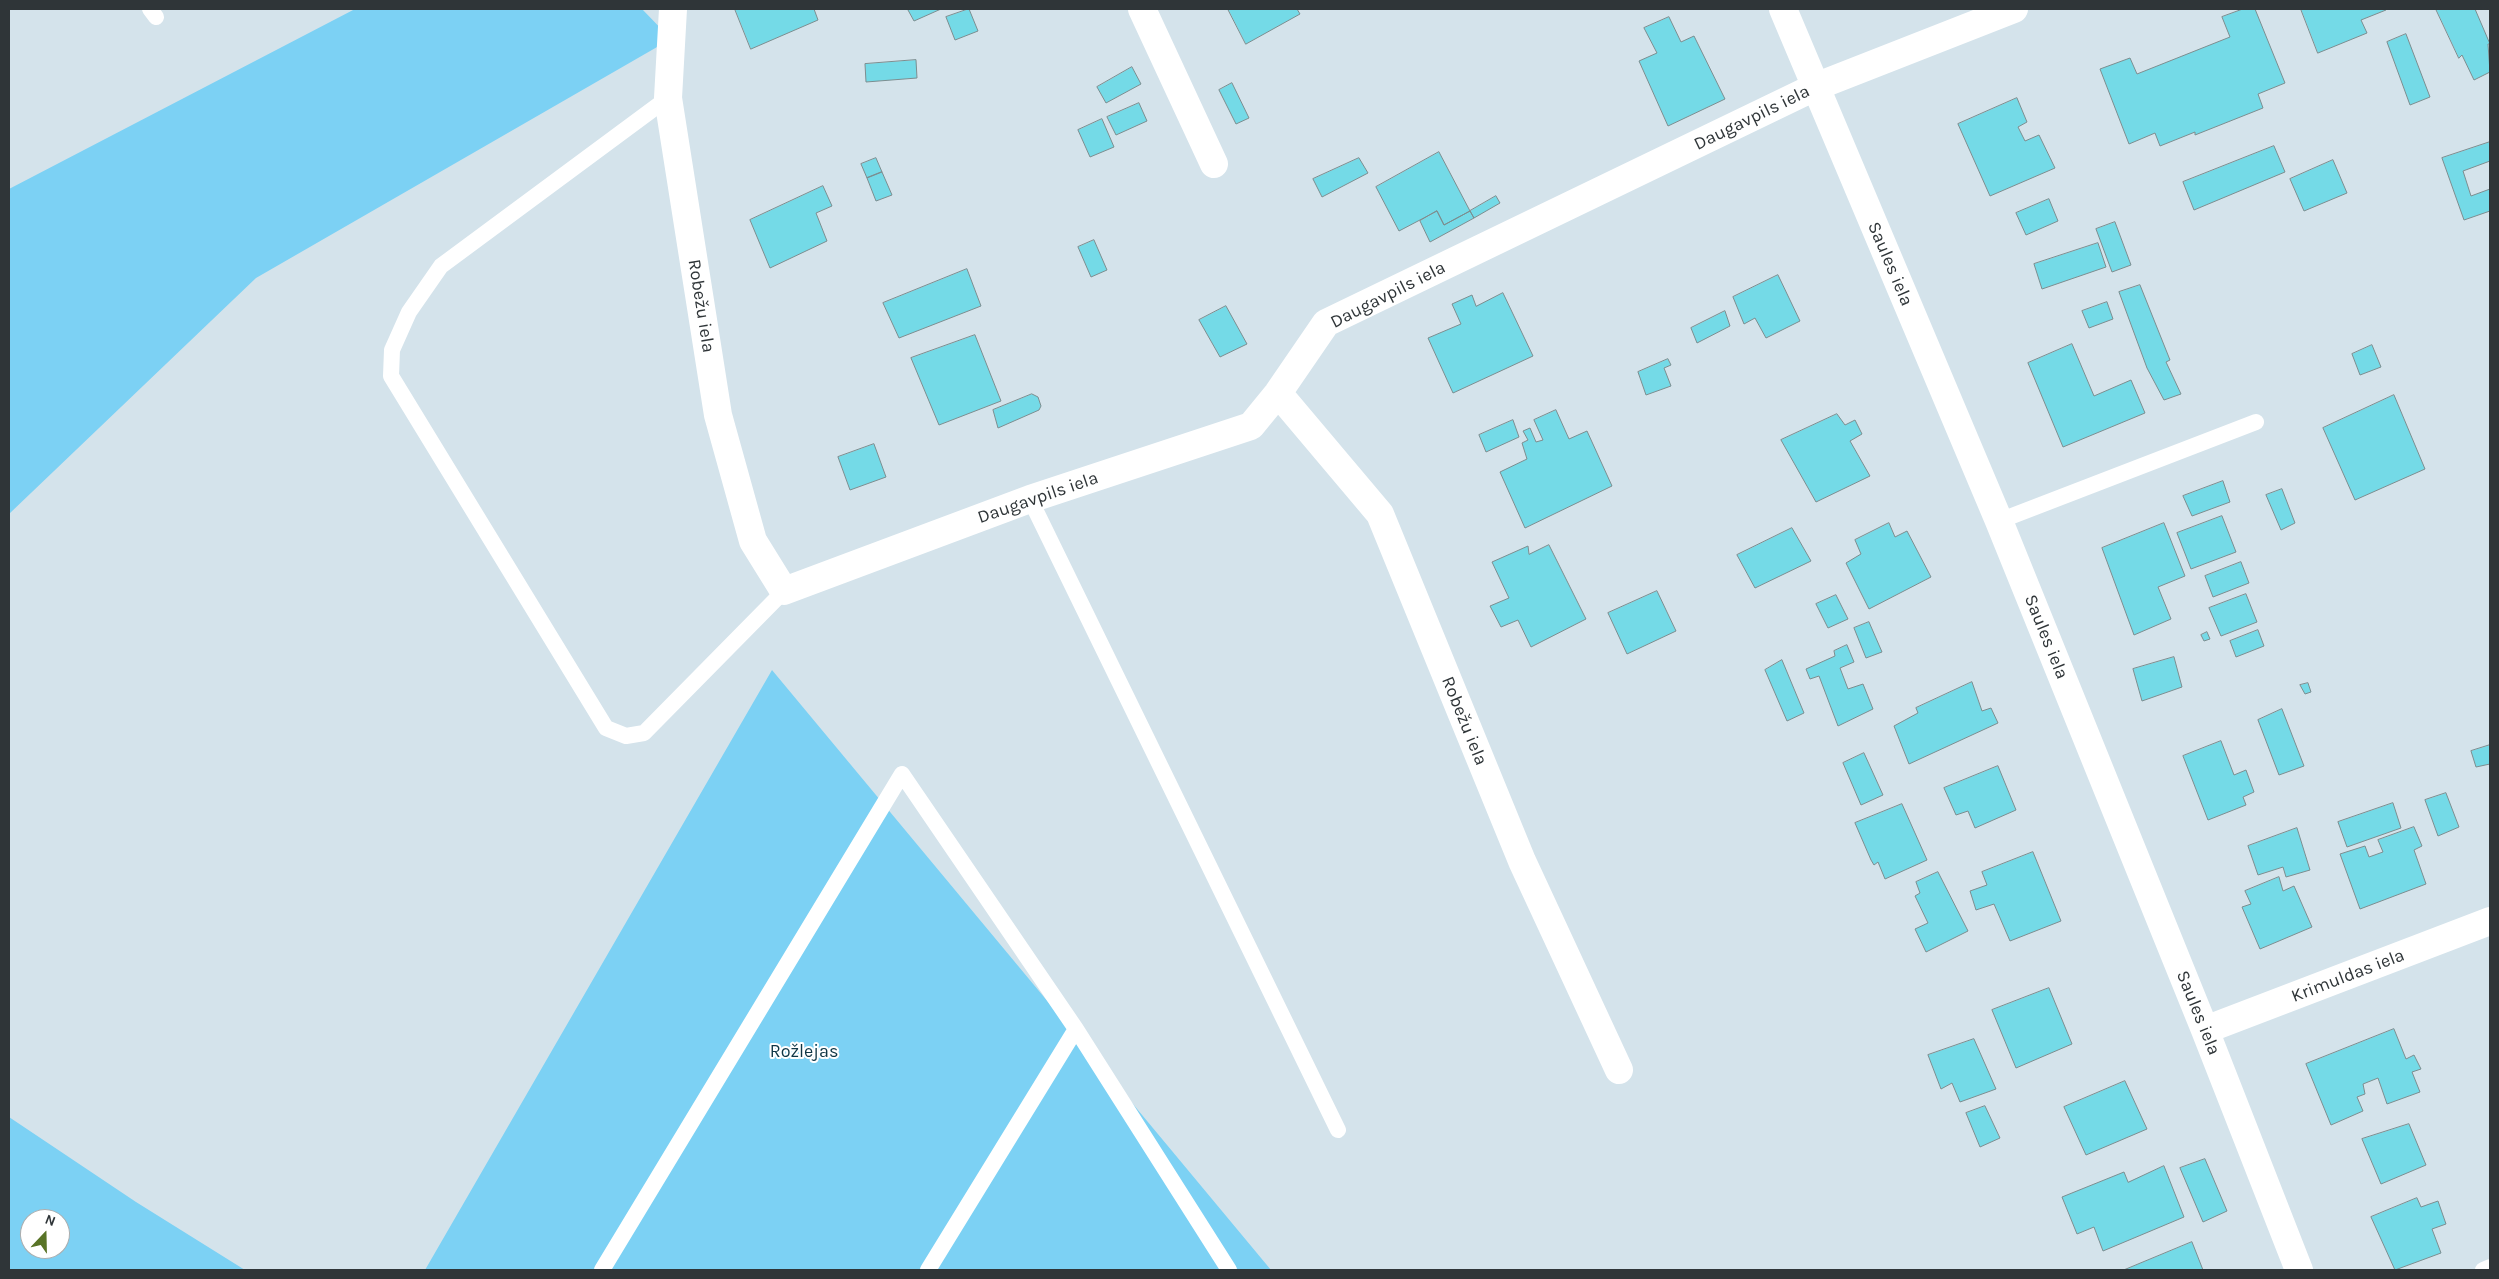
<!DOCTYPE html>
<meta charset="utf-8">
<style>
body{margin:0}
#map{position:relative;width:2499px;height:1279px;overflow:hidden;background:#d4e3eb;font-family:Karla,sans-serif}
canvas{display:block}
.frame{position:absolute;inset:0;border:10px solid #2f3538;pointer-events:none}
.north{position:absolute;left:20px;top:1209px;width:50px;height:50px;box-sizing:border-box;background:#fff;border:1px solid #acaeaf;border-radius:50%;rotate:21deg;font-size:14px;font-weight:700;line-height:20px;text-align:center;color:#2f3538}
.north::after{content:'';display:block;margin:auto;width:18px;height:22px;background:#597427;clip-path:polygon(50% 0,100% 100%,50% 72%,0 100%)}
</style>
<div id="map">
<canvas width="2499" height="1279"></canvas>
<div class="frame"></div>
<div class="north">N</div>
</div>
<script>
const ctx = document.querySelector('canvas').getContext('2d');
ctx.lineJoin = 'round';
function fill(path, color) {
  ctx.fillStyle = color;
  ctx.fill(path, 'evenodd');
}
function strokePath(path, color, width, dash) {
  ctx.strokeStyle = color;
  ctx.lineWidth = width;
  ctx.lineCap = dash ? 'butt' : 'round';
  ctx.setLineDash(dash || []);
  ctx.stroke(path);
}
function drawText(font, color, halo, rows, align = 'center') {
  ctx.font = font + ' Karla,sans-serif';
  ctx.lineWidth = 4;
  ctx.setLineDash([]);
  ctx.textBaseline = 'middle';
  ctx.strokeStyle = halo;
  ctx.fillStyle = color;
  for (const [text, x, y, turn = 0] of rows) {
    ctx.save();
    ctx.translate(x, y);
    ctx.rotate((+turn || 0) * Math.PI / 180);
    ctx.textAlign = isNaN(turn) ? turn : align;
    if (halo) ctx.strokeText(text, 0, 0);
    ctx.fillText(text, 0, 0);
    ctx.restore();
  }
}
const green = new Path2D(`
 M355,9h287l29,30 -415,239 -247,236v-325z
 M772,670l499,600h-846z
 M9,1117l127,85 109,68h-236zM30,1219h30v30h-30z`);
const building = new Path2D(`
 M735,9h79l4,11 -67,29z
 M910,9h31l-27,12 -6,-11z
 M969,9l9,22 -23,9 -9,-23z
 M1228,9h69l3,5 -54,30z
 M2243,9h12l30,74 -27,11 5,14 -68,27v-3l-35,14 -5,-13 -26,11 -29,-75 30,-11 7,16 93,-37 -8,-20z
 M2301,9h85v1l-25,10 6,13 -49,20z
 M2436,9h39l15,35h-2l2,28 -16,8 -12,-25 -3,3z
 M1669,17l12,25 13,-6 31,63 -57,27 -29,-65 18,-8 -13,-25z
 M2406,34l24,63 -20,8 -23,-63z
 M916,60l1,18 -51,4 -1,-18z
 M1132,67l9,17 -35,19 -9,-16z
 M1232,83l17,35 -13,6 -17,-34z
 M2017,98l10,24 -9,5 7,14 14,-6 16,33 -65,28 -32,-72z
 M1139,103l8,18 -31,14 -9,-18z
 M1102,119l12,28 -24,10 -12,-27z
 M2490,142v19l-27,10 8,25 19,-7v22l-26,9 -22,-62z
 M2274,146l11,26 -91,38 -11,-28z
 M1439,152l31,59 -26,14 -7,-14 -38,20 -23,-44z
 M876,158l6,14 -15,6 -6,-14z
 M1359,158l9,15 -46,24 -9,-18z
 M2333,160l14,33 -43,18 -14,-32z
 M882,172l10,23 -16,6 -9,-23z
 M823,186l9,20 -16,7 11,28 -57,27 -20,-48z
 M1496,196l4,7 -26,15 -4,-7z
 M2049,199l9,22 -32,14 -10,-22z
 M1437,211l7,14 26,-14 4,7 -44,24 -10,-21z
 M2115,222l16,43 -19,7 -16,-43z
 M1094,240l13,30 -16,7 -13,-30z
 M2098,243l8,24 -64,22 -8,-25z
 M967,269l14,37 -82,32 -16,-35z
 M1778,275l22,46 -34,17 -11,-20 -11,6 -11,-27z
 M2140,285l30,75 -4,2 15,32 -17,6 -17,-32 -28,-76z
 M1503,293l30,63 -80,37 -25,-55 33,-14 -9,-20 20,-9 4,11z
 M2107,302l6,17 -24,9 -7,-17z
 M1226,306l21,38 -27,13 -21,-37z
 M1725,311l5,15 -33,17 -6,-15z
 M975,335l26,66 -62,24 -28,-67z
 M2072,344l22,52 37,-16 14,33 -82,34 -35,-84z
 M2372,345l9,22 -21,8 -8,-21z
 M1668,359l3,6 -7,3 7,18 -25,9 -8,-23z
 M1032,394l6,3 3,9 -2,4 -41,18 -5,-18z
 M2394,395l31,74 -70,31 -32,-72z
 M1556,410l13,29 18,-8 25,55 -87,42 -25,-56 27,-13 -5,-16 6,-3 -5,-9 7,-3 6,14 7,-2 -9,-20z
 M1837,414l8,11 10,-5 7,14 -12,7 20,35 -54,26 -35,-62z
 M1513,420l6,17 -33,15 -7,-17z
 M874,444l12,33 -36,13 -12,-33z
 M2223,481l7,21 -38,14 -9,-20z
 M2282,489l13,34 -14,7 -15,-35z
 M2222,516l14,36 -45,17 -14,-36z
 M1889,523l6,14 12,-6 24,46 -62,32 -23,-46 15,-9 -6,-14z
 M2164,523l21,53 -27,11 13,32 -37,16 -32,-87z
 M1792,528l19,33 -56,27 -18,-33z
 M1549,545l37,74 -55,28 -13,-27 -17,7 -11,-21 19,-8 -17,-36 36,-16 1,8z
 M2241,562l8,21 -36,14 -8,-21z
 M1657,591l19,40 -49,23 -19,-41z
 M2246,594l11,28 -36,14 -12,-28z
 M1836,595l12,24 -20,9 -12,-24z
 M1869,622l13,30 -16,6 -12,-30z
 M2258,630l6,16 -28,11 -6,-16z
 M2207,632l3,7 -6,2 -3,-6z
 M1847,645l7,17 -14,6 8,21 15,-5 10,25 -35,17 -19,-50 -9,3 -4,-10 29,-13 -1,-5z
 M2174,657l8,30 -40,14 -9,-32z
 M1782,660l22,53 -17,8 -22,-51z
 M1972,682l10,29 9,-3 7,15 -89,41 -15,-38 24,-13 -2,-5z
 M2308,683l3,9 -6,2 -5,-9z
 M2282,709l22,57 -25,9 -21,-55z
 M2221,741l13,34 12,-5 8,22 -11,5 3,8 -38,15 -25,-64z
 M2490,745v19l-14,3 -5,-16z
 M1864,753l19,42 -22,10 -18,-42z
 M1998,766l18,44 -41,18 -7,-17 -12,4 -12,-27z
 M2446,793l13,34 -21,9 -13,-36z
 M2393,803l8,25 -54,19 -9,-25z
 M1902,804l25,56 -42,19 -7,-17 -4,3 -3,-5 -16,-37z
 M2414,827l8,19 -8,4 12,34 -66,25 -20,-55 25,-8 4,11 14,-5 -5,-12z
 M2297,828l13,42 -24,7 -3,-10 -25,8 -10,-29z
 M2033,852l28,69 -51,20 -16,-37 -18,6 -6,-19 17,-6 -5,-13z
 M1938,872l30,59 -42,21 -11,-23 13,-6 -13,-27 5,-3 -4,-11z
 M2279,877l4,14 11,-5 18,41 -52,22 -18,-42 9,-3 -6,-13z
 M2049,988l23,56 -56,24 -24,-58z
 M2394,1029l12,30 8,-4 7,14 -9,3 8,20 -33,12 -9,-26 -15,6 2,10 -8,3 6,14 -32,14 -25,-61z
 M1974,1039l22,50 -36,13 -8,-19 -11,6 -13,-34z
 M2125,1081l22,48 -61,26 -22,-48z
 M1985,1106l15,32 -20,9 -14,-34z
 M2409,1124l17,41 -45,19 -19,-45z
 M2205,1159l22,52 -24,11 -23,-54z
 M2164,1166l20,51 -81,34 -9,-24 -17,7 -15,-37 62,-25 4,10z
 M2417,1198l4,9 17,-6 8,23 -14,5 9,24 -46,17 -24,-53z
 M2192,1242l11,28h-79z`);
const lane = new Path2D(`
 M150,9l6,8
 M668,98l-227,168 -32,46 -17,38 -1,26 215,352 20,8 18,-3 140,-142
 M1030,499l308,631
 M1999,521l257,-99
 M602,1270l300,-496 174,255 153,241
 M928,1270l148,-241
 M2483,1270l7,-3`);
const street = new Path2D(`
 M673,9l-5,89 50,317 35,126 31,50 246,-92 221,-73 27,-33 48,-70 489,-236 199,-78
 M1142,9l72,155
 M1783,9l216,512 206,509 94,240
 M1278,393l102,121 142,347 97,209
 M2205,1030l285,-109`);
const streetNames = [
 ["Daugavpils iela",1752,118,-26],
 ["Saules iela",1890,264,67],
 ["Daugavpils iela",1388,295,-27],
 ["Robežu iela",701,306,81],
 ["Daugavpils iela",1038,498,-19],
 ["Saules iela",2046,637,68],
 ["Robežu iela",1464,721,68],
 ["Krimuldas iela",2348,976,-21],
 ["Saules iela",2198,1013,68]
];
const parkNames = [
 ["Rožlejas",804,1052]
];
fill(green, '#7cd1f4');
fill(building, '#74dae7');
strokePath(building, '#7c8d8f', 1);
strokePath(lane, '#fff', 16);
strokePath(street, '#fff', 28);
drawText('18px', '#2f3538', '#fff', streetNames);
drawText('18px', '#0f3645', '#fff', parkNames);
</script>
